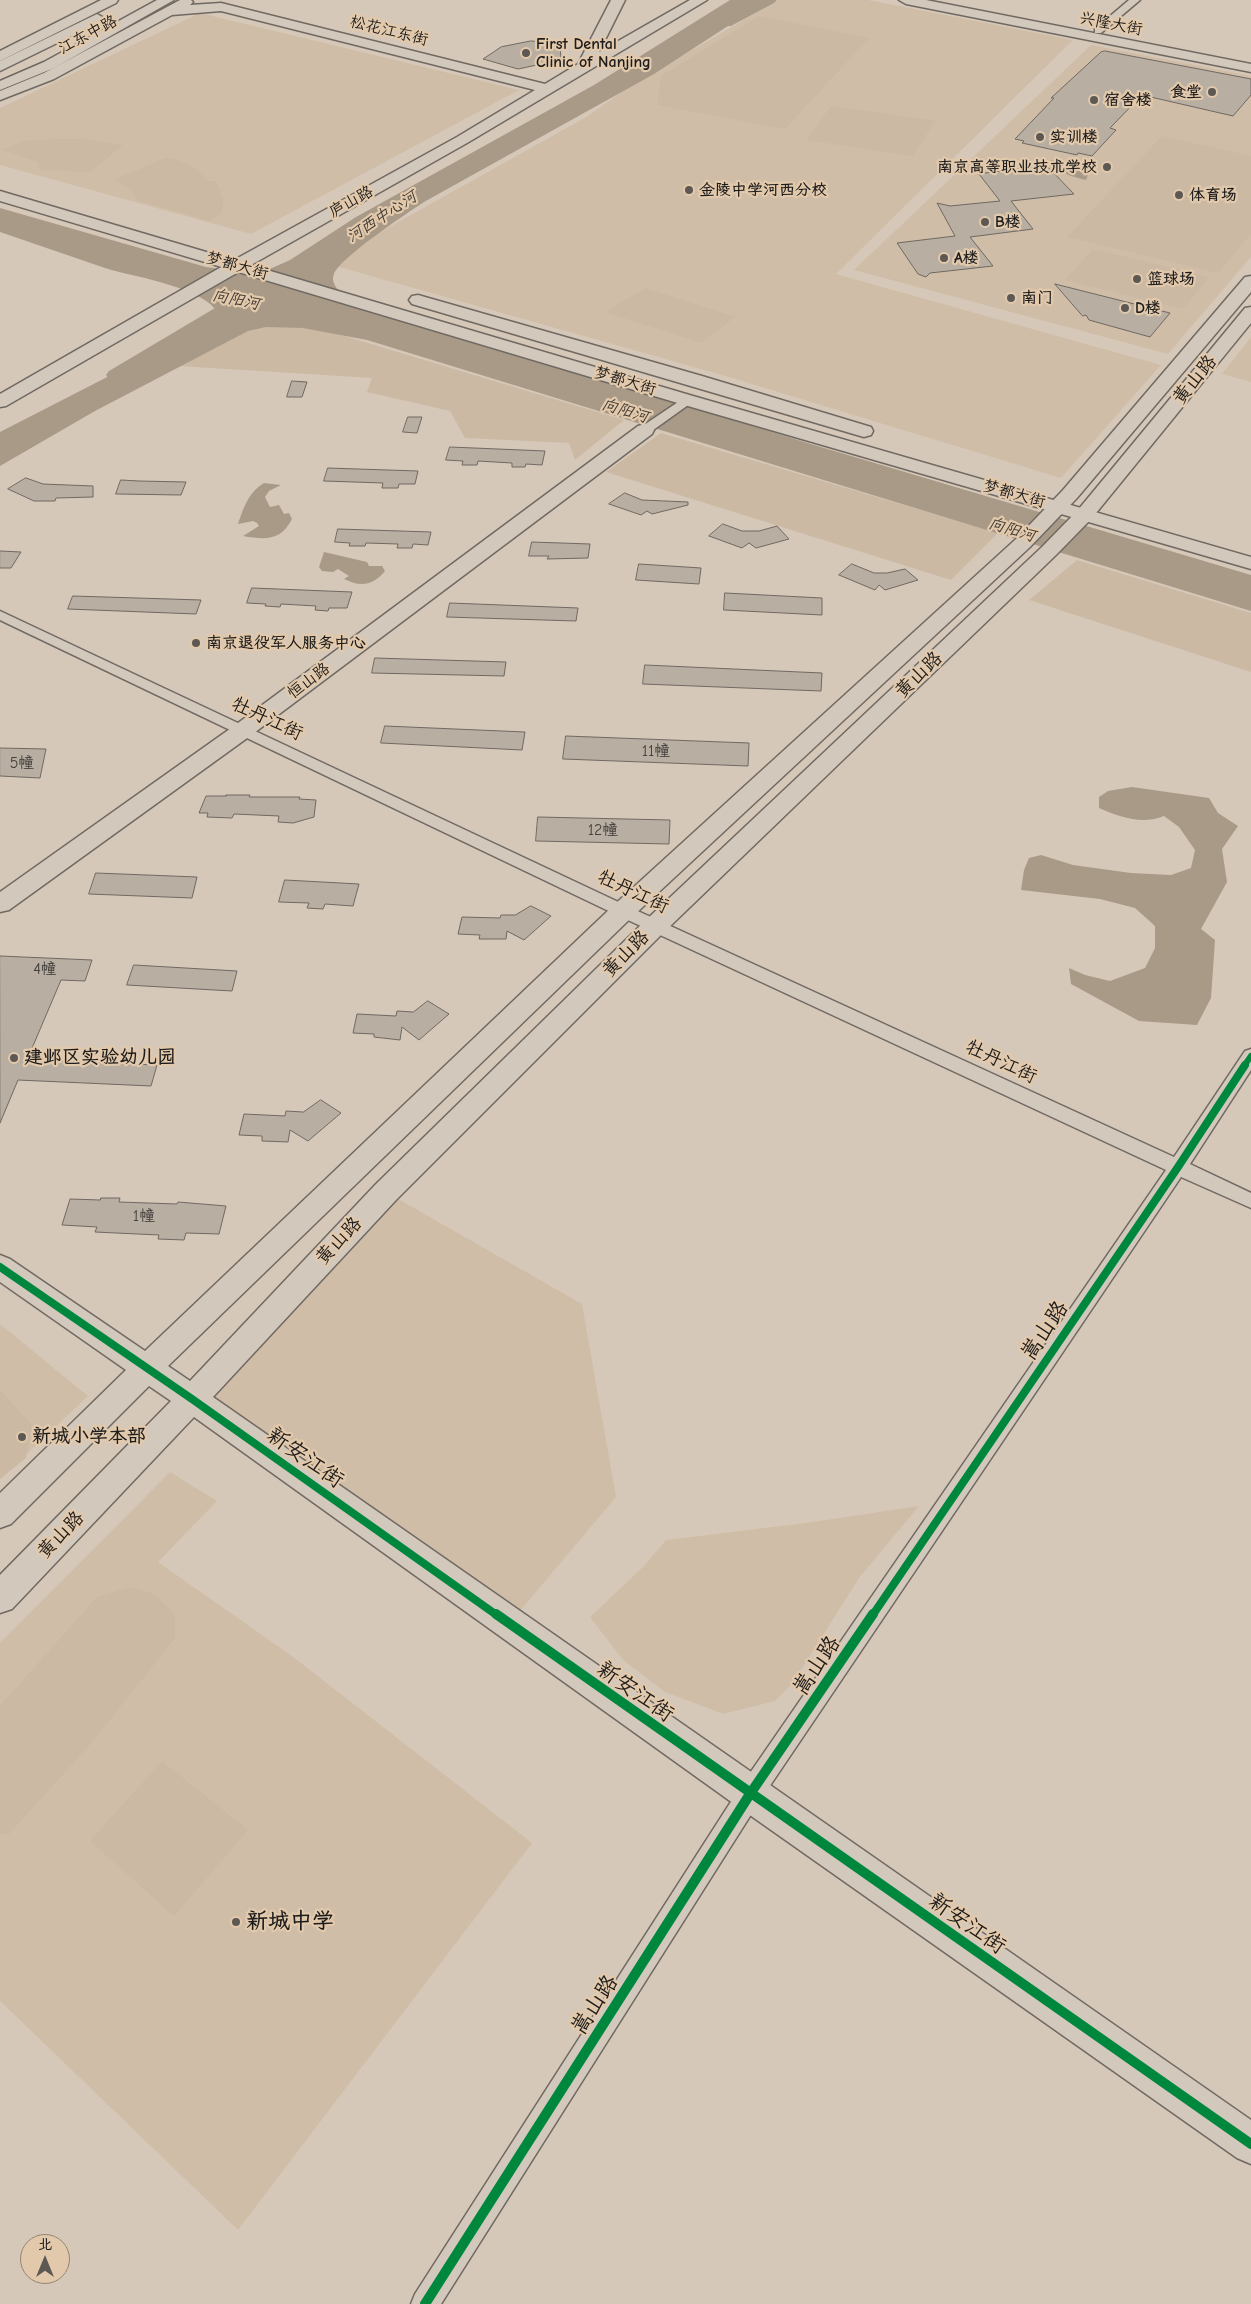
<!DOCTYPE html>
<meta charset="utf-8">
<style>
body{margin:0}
#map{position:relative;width:1251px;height:2304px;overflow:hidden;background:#d6c8b8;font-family:"Comic Neue","LXGW WenKai TC",sans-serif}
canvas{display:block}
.north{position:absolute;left:20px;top:2234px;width:50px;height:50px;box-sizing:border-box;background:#e3c9ab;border:1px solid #938472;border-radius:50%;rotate:0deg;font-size:14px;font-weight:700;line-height:20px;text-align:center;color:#1c1c1c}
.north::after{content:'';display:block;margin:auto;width:18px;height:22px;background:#5d5853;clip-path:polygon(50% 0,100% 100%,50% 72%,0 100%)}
</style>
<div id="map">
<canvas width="1251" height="2304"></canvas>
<div class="north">北</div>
</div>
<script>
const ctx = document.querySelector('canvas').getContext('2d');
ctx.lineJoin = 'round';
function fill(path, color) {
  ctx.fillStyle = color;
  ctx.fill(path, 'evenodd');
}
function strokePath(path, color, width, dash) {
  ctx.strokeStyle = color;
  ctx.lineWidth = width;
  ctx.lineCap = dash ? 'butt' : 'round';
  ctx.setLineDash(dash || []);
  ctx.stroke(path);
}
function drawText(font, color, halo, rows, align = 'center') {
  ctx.font = font + ' "Comic Neue","LXGW WenKai TC",sans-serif';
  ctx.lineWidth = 4.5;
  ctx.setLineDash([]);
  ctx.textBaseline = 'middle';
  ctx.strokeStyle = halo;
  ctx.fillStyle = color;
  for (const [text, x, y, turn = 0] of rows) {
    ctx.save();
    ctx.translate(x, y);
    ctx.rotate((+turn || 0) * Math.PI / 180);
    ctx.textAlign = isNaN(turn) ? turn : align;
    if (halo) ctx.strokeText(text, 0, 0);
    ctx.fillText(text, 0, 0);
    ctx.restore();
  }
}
const built = new Path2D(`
 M778,0h90l205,40 -237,234 325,91 -100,113 -339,-103 -397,-112 263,-147 39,-28z
 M200,13l319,77 -268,144 -251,-69v-57z
 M1091,45l160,31v181l-83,97 -314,-84z
 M1251,337v45l-29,-8z
 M386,1192l196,112 34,193 -107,127 -317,-225z
 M0,1324l88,72 -88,83z
 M170,1472l47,29 -59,61 134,94 240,187 -294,387 -238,-229v-358z
 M919,1506l-60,72 -66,105 -18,18 -52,13 -58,-22 -42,-32 -33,-43 53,-50 23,-27 140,-17z`);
const green = new Path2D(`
 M759,16l110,22 -84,91 -128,-24 4,-29z
 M831,106l104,15 -22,35 -107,-16z
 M1162,136l89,20v78l-33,39 -151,-36z
 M55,139h31l37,6 -33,27 -50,-2 -2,-8 -35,-12 20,-9z
 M165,158c17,0 33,10 43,23h8l7,17 -1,15 -13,8 -72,-21 -6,-10 -16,-11z
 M1093,249l116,28 -26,32 -118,-29z
 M645,288l90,29 -34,26 -96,-31z
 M278,316l346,104 -49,40 -6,-17 -104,-5 -15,-27 -83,-19 5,-14 -193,-12 64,-46z
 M661,433l337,100 -47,47 -345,-108z
 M1077,560l174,53v59l-222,-72z
 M0,1390l32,35 -6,33 -26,21z
 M131,1587l25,8 19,20v23l-81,102 -85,94h-9v-128l97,-109z
 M162,1761l86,69 -74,86 -84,-75z`);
const water = new Path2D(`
 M730,0h38l-114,74 -230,128c-17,11 -84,56 -90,72 -6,13 16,26 25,30l452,140 440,131v36l-884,-271 -64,-12 -37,-1 -18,4 -153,80 -95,55v-34l197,-101 14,-11 4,-11c-18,-23 -81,-32 -110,-41 -35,-12 -70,-24 -105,-36v-24l206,59 47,6 19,-5 18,-8 66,-43 238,-132z
 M1051,160l7,1 10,5 14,2 6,7 -2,5c-12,-3 -24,-5 -31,-16l-6,-1z
 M264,483l17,2 -12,6 -4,6 5,10 9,-2 5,9 5,-1 3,6c-11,22 -27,21 -49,17l16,-10 -2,-3 -4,-2 -15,3c6,-17 10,-31 26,-41z
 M324,552l43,10 2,4h13l3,5c-12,15 -25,16 -41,8l5,-3 -11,-7 -5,3 -11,-1 -3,-4z
 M1132,787l77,11 9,15 20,13 -16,23 5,33 -26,47 14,11 -4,58 -14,27 -58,-4 -68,-37 -2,-16 16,7 25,6 35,-13 10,-20v-22l-20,-18 -35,-9 -79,-9 3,-20 5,-12 12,-3 32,10 58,8 40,2 20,-7 4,-18 -16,-23 -15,-11c-21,9 -45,1 -65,-8v-11l9,-6z`);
const river = new Path2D(`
 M758,0h19l-3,3 -43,23h-10l-3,-3 3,-3z
 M249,290l7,2 3,4 -3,4 -133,79 -7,2 -7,-2 -3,-4 3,-4 133,-79z`);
const building = new Path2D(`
 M531,41l29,2 1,17 -43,9 -35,-10 18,-12z
 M1105,51l146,28v16l-18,21 -91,-21 -32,33 6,2 -24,26 -14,-3 -1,2 -55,-12 2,-2 -9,-2 39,-41h-3l50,-46z
 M1047,166l27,28 -63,7 22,28 -63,8 23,29 -63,7 -4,4 -8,-3 -21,-31 58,-7 -18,-33 13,3 50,-5 -21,-27z
 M1055,284l115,29 -20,24 -61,-17 -3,-5 -3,1z
 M292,381l15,1 -5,15h-15z
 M408,417h14l-5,16 -14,-1z
 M450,447l95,4 -3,14 -16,-1 -1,3h-13v-4l-34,-2 -1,4h-15l1,-4 -17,-1z
 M328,468l90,3 -3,13h-16l-1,4h-16l1,-5 -59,-2z
 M26,478l17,6 50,2v11l-37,1 -1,3h-21l-26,-12z
 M121,480l18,1 47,1 -5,13 -65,-1z
 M625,493l17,7 46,2v3l-36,9 -5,-3 -6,4 -32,-11z
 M723,524l19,7h17l18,-5 12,13 -33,9 -7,-5 -7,5 -33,-12z
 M338,529l93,3 -3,13 -15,-1 -1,4h-15l1,-4 -32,-1 -1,3h-16l1,-3 -15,-1z
 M532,542l58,2 -2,14 -41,1 2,-3h-20z
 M0,551l21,1 -10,16h-11z
 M639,564l62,4 -2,16 -63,-4z
 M852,564l22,9h13l18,-4 13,11 -33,10 -6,-5 -4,5 -36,-15z
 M252,588l100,4 -5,16h-18l-1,3 -13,-1 1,-4 -35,-2 -1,3 -15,-1 1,-2 -19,-1z
 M725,593l97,5v17l-98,-5z
 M73,596l128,4 -5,14 -128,-5z
 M450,603l128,5 -2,13 -129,-4z
 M375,658l131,4 -2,14 -132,-3z
 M645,665l177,8 -1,18 -178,-7z
 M385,726l140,6 -3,18 -141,-7z
 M566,736l183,7 -1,23 -185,-7z
 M0,748l46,1 -6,29 -40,-2z
 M226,795h24l-1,2h51l-1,2 17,1 -2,17 -21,6 -15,-1 1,-6 -45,-2 -2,4 -25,-1 1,-4h-9l7,-17h20z
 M538,817l132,3 -1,24 -133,-3z
 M96,873l101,4 -5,21 -103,-4z
 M285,880l74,4 -6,22 -28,-2 -2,5 -16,-1 2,-5 -30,-1z
 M531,906l20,10 -27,24 -17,-9 -1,8h-27l1,-4 -22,-1 4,-17 38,1 1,-3h14z
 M0,956l92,4 -7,21 -24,-1 -34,80 130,5 -6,21 -133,-6 -18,43z
 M134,965l103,6 -5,20 -105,-6z
 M428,1001l21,13 -30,26 -17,-13 -2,13 -26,-3v-3l-21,-1 4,-19 39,2 1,-5 16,1z
 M321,1100l20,13 -33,28 -18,-11 -2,12 -26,-1v-5l-23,-1 5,-21 41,2 1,-5 17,1z
 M101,1198h19l-1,4 58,2 1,-2 48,4 -7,28 -33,-1 -2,7 -26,-1 1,-4 -64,-3 2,-5 -35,-2 8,-26 30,1z`);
const street = new Path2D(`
 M1129,0h11l-39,33h-6v-4z
 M687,396l6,4 -2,3 -42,30h-8l-2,-3 2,-3z
 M0,611l629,296 545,250 71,-106 6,-2v21l-61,94 61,29v15l-70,-31 -422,625 -318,502h-30l4,-10 326,-508 425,-616 -549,-255 -617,-295z`);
const secondary = new Path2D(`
 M101,0h17l-2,3 -116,58v-10z
 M180,0h11l2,2 -3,3 31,-2 324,81 33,-20 33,-64h14l-26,52 91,-52h17l-240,143 -239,135 -222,128 -6,1v-13l216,-124 241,-133 78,-47 -314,-79 -49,4 -118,64 -54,21v-9l44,-18z
 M899,0h27l325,64v8l-345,-68z
 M1251,276v16l-174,206 -47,49 -398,370 -464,449 22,15 186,-197 270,-264 397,-374 35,-36 167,-202 6,-1v16l-159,195 -35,36 -393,378 -268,268 -183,197 1038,723v44l-14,-6 -500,-352 -543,-389 -182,192 -12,4v-38l171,-174 -22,-15 -138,138 -11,4v-35l126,-123 -126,-88v-27l10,4 135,92 469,-446 402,-366 47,-49 182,-213z
 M645,424l7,2 2,4 -2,4 -402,302 -241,174 -9,2v-20l234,-166 404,-300z`);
const primary = new Path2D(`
 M157,0h17l-120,68 -54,22v-9l44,-19z
 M97,14l7,4 -2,3 -102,50v-10z
 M0,191l693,205 558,161v12l-570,-165 -681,-203z
 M418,295l284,81 169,51 2,4 -2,4 -7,2 -7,-2 -445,-131 -3,-4 3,-4z`);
const cyclewayFar2 = new Path2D(`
 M1244,1066l7,-10`);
const cyclewayFar1 = new Path2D(`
 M0,1267l192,132 306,217
 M872,1616l306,-449 67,-102`);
const cycleway = new Path2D(`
 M496,1614l755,530
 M425,2304l325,-510 123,-180`);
const markers = [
 [526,53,5,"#5d5853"],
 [1212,92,5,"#5d5853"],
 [1094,100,5,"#5d5853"],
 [1040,137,5,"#5d5853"],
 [1107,167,5,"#5d5853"],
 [689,190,5,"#5d5853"],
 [1179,195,5,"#5d5853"],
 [985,222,5,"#5d5853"],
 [944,258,5,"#5d5853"],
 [1137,279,5,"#5d5853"],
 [1011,298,5,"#5d5853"],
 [1125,308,5,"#5d5853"],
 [196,643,5,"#5d5853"],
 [14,1058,5,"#5d5853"],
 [22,1437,5,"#5d5853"],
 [236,1922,5,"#5d5853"]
];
const farStreetnames = [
 ["兴隆大街",1111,24,11],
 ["松花江东街",389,31,14],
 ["江东中路",88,35,-28],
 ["庐山路",351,202,-29],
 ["梦都大街",237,266,16],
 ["梦都大街",625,381,17],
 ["梦都大街",1014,494,16],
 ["恒山路",309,681,-37]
];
const farPoinames = [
 ["First Dental",536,44],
 ["Clinic of Nanjing",536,62],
 ["食堂",1202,92,"right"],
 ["宿舍楼",1104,100],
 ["实训楼",1050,137],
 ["南京高等职业技术学校",1097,167,"right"],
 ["金陵中学河西分校",699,190],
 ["体育场",1189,195],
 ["B楼",995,222],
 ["A楼",954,258],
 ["篮球场",1147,279],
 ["南门",1021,298],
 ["D楼",1135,308],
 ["南京退役军人服务中心",206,643]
];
const farWaternames = [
 ["河西中心河",382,217,-33],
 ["向阳河",236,300,12],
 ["向阳河",625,411,17],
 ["向阳河",1012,530,17]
];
const numberNames = [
 ["11幢",656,751],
 ["5幢",22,763],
 ["12幢",603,830],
 ["4幢",45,969],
 ["1幢",144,1216]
];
const streetNames = [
 ["黄山路",1195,380,-51],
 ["黄山路",919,675,-44],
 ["牡丹江街",267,719,25],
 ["牡丹江街",633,892,25],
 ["黄山路",626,954,-45],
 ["牡丹江街",1001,1062,25],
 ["黄山路",339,1241,-47],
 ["黄山路",61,1535,-46]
];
const poiNames = [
 ["建邺区实验幼儿园",24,1058],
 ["新城小学本部",32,1437]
];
const nearStreetnames = [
 ["嵩山路",1045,1331,-56],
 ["新安江街",305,1458,35],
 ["嵩山路",817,1666,-56],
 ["新安江街",635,1692,35],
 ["新安江街",967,1924,35],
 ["嵩山路",595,2005,-57]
];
const nearPoinames = [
 ["新城中学",246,1922]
];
fill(built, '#d0bda7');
fill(green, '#cbb9a4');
fill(water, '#a99a88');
fill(river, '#a99a88');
fill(building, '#b8aea2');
strokePath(building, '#706962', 1);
strokePath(street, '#706962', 3);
strokePath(secondary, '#706962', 3);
strokePath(primary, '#706962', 3);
fill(street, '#d2c8bc');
fill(secondary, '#d2c8bc');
fill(primary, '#d2c8bc');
strokePath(cyclewayFar2, '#00873e', 6);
strokePath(cyclewayFar1, '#00873e', 8);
strokePath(cycleway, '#00873e', 10);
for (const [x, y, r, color] of markers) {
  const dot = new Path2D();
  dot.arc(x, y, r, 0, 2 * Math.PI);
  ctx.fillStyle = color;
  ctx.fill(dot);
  strokePath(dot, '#e3c9ab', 2);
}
drawText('16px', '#1c1c1c', '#e3c9ab', farStreetnames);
drawText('bold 16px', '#1c1c1c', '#e3c9ab', farPoinames, 'left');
drawText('italic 16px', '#413c36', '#e3c9ab', farWaternames);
drawText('16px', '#43403e', null, numberNames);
drawText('19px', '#1c1c1c', '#e3c9ab', streetNames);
drawText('bold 19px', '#1c1c1c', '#e3c9ab', poiNames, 'left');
drawText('22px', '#1c1c1c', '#e3c9ab', nearStreetnames);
drawText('bold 22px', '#1c1c1c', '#e3c9ab', nearPoinames, 'left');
</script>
